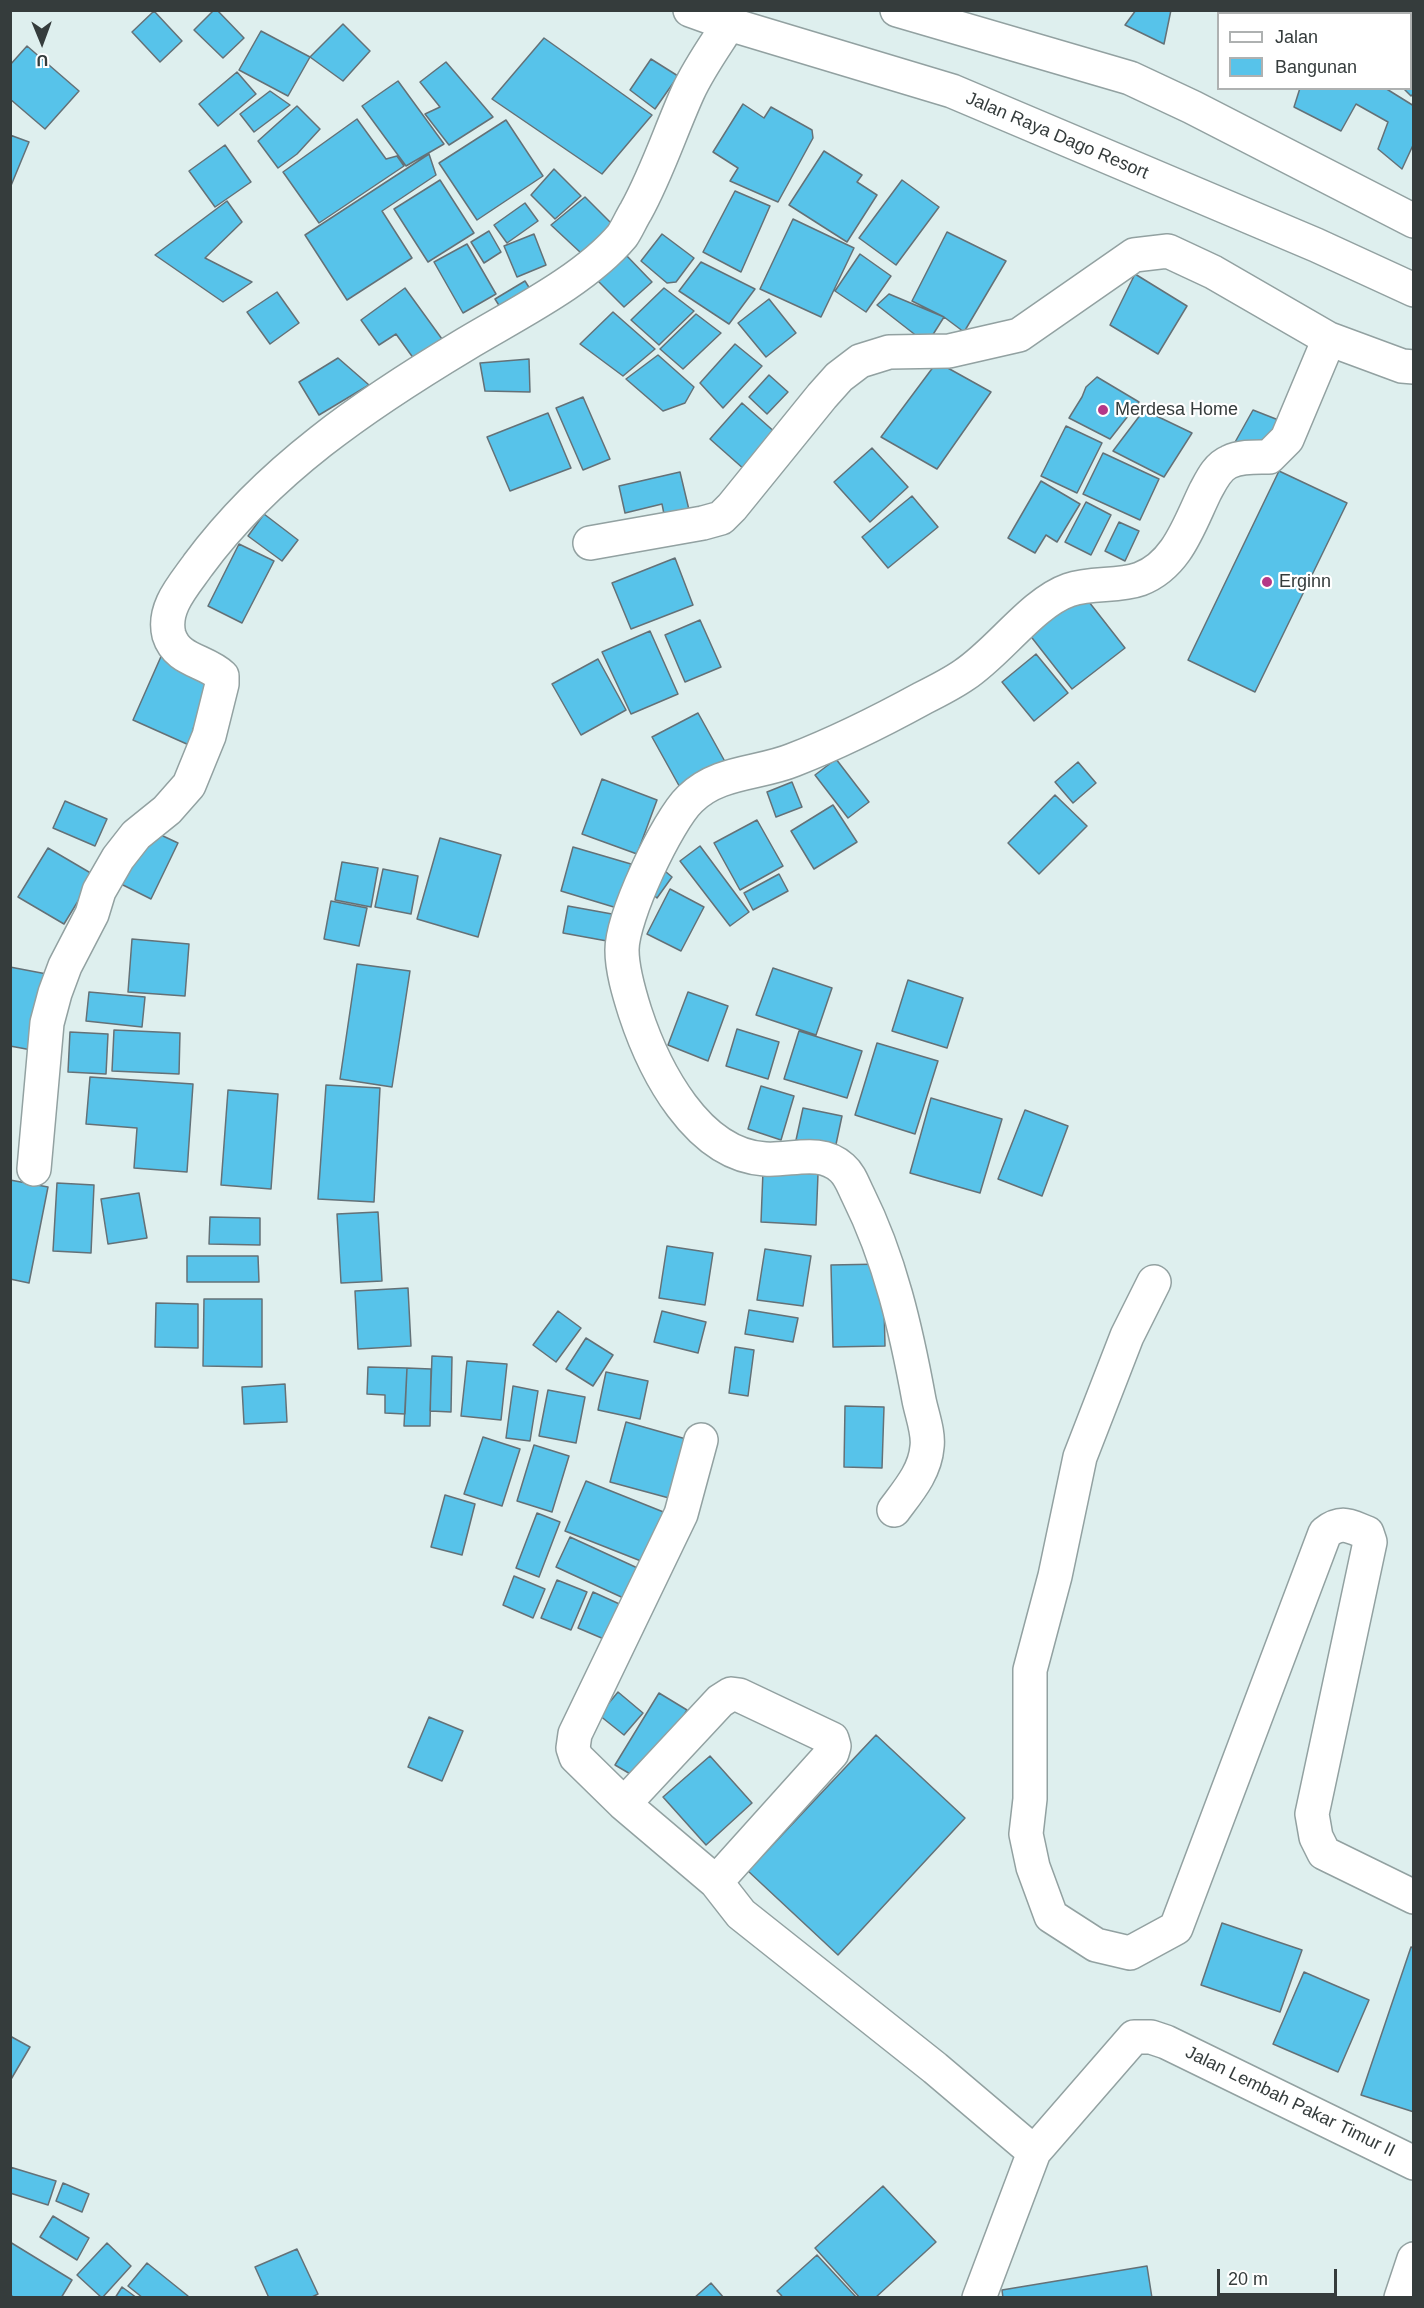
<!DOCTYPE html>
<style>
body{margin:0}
#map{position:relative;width:1424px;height:2308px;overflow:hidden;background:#deefee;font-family:Arial,sans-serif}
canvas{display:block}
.frame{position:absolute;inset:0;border:12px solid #353c3c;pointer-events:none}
.legend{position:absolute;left:1217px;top:12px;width:195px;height:78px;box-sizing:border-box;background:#fff;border:2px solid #aeb1b1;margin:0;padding:8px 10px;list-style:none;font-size:18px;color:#353c3c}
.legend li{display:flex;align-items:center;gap:12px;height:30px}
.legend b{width:30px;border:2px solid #aeb1b1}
.north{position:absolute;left:12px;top:12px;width:60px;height:60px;-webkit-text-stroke:4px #fff;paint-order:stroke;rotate:179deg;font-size:16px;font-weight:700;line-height:24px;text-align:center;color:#353c3c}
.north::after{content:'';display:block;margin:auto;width:21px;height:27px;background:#353c3c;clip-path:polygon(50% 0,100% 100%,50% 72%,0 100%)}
.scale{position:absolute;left:1217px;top:2269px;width:120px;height:27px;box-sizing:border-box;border:3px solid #353c3c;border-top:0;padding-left:8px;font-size:18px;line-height:21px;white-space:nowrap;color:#353c3c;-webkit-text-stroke:4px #fff;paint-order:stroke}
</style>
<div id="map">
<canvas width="1424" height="2308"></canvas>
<div class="frame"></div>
<ul class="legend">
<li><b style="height:8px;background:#fff"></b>Jalan</li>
<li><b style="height:16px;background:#57c3ea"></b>Bangunan</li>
</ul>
<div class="north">U</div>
<div class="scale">20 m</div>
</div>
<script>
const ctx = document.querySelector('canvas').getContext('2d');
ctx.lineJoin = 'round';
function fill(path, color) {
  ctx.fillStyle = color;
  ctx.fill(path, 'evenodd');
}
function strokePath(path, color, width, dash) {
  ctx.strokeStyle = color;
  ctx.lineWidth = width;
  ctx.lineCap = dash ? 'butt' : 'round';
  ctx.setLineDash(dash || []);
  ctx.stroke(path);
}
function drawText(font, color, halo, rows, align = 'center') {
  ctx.font = font + ' Arial,sans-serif';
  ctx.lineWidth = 4.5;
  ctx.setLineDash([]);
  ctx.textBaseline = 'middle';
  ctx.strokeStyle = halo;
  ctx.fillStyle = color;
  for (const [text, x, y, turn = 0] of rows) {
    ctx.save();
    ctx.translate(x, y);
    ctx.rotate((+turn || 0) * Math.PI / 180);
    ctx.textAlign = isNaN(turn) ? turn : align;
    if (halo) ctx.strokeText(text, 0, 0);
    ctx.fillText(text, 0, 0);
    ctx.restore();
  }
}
const building = new Path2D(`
 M214,10h3l27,28 -21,20 -29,-28z
 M1136,10h35l-7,34 -39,-19z
 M1354,10h60v83l-3,3 -8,-8h7v-74h-58z
 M154,11l28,30 -22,21 -28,-30z
 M343,24l27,27 -27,30 -33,-24z
 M261,31l49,26 -22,39 -49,-26z
 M544,38l108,77 -50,59 -110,-75z
 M27,46l52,45 -34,38 -35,-30v-34z
 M651,59l27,17 -23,33 -25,-19z
 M446,62l47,55 -44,28 -24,-31 15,-7 -20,-25z
 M237,72l19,22 -38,32 -19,-22z
 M398,81l46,63 -38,22 -44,-60z
 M1300,88h85l29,18v37l-12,26 -24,-20 10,-27 -32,-18 -15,27 -47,-24z
 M270,91l20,14 -36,27 -14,-18z
 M743,104l21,14 7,-11 41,23 1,8 -35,64 -48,-21 8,-13 -25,-16z
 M297,106l23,23 -23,25 -19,14 -20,-27z
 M357,119l29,40 11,-3 7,10 -85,57 -36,-51z
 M506,120l37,56 -66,44 -38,-57z
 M10,135l19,7 -19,46z
 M225,145l26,37 -36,25 -26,-36z
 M824,151l38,24 -5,7 20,13 -30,47 -58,-37z
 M429,154l7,21 -54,36 30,47 -65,42 -42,-65z
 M554,169l27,27 -26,23 -24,-24z
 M440,180l34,53 -46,29 -34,-53z
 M902,180l37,27 -43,58 -37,-27z
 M735,191l35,15 -29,66 -38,-20z
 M585,197l27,27 -31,29 -30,-28z
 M227,201l15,21 -37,36 47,24 -29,20 -68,-47z
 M525,203l13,18 -31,22 -13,-18z
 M793,219l61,29 -33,69 -61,-28z
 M489,231l12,21 -17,11 -13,-21z
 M947,232l59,29 -42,71 -20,-15 -32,-16z
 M534,234l12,31 -29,12 -13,-31z
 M662,234l32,24 -18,24 -9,1 -26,-22z
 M467,244l29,50 -33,19 -29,-51z
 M625,254l27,28 -28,25 -29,-29z
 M860,254l31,22 -25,36 -31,-21z
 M701,262l54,27 -26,35 -50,-33z
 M1135,274l52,32 -29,48 -48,-29z
 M525,281l10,16 -30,18 -10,-16z
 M405,288l37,51 -28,20 -18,-25 -17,11 -18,-25z
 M664,288l30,23 -35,34 -28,-25z
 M277,292l22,31 -29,21 -23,-32z
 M889,294l55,23 -17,27 -50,-39z
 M769,299l27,34 -30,24 -28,-34z
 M613,312l42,37 -32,27 -43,-32z
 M696,314l25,19 -38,36 -23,-20z
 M735,344l27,22 -39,42 -23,-25z
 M658,355l36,32 -9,16 -22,8 -37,-32z
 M338,358l31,27 -50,30 -20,-33z
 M529,359l1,33 -45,-1 -5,-28z
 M937,362l54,30 -54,77 -56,-32z
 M769,375l19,17 -21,22 -18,-17z
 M1097,377l42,25 -29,37 -41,-21 13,-21 4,-10z
 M583,397l27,62 -27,11 -27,-62z
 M742,403l35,31 -32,36 -35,-31z
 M1144,410l48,23 -28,44 -51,-26z
 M1253,410l28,11 -18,33 -29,-10z
 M548,413l23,55 -61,23 -23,-54z
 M1066,426l36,17 -25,50 -36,-17z
 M872,448l36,39 -38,35 -36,-40z
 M1103,453l56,26 -19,41 -57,-26z
 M1279,471l68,32 -92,189 -67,-32z
 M680,472l10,42 -25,5 -3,-15 -37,9 -6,-27z
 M1041,481l39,23 -23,38 -11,-7 -11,18 -27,-15z
 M912,496l26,31 -50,41 -26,-31z
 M1086,502l25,13 -20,40 -26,-13z
 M264,514l34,26 -16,21 -34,-25z
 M1119,522l20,9 -14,30 -20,-10z
 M239,544l35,17 -32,62 -34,-17z
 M675,558l18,47 -62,24 -19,-46z
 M1082,593l43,55 -53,41 -43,-55z
 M700,620l21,47 -36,15 -20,-47z
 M650,631l28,63 -47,20 -29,-62z
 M163,652l53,23 -23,54 2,1 -6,15 -56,-25z
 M1036,654l32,39 -34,28 -32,-39z
 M598,659l28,51 -45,25 -29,-51z
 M698,713l30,54 -46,24 -30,-54z
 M836,759l33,43 -21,16 -33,-43z
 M1078,762l18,21 -23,20 -18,-21z
 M602,779l55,21 -20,54 -55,-20z
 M792,782l10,25 -26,10 -9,-25z
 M1055,795l32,31 -48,48 -31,-31z
 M65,801l42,18 -12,27 -42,-18z
 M833,805l24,37 -43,27 -23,-38z
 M757,820l26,46 -43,24 -26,-47z
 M148,829l30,14 -27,56 -30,-15z
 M440,838l61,17 -23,82 -61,-18z
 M700,846l49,66 -19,14 -50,-65z
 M573,847l58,17 -14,44 -56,-17z
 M48,848l46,27 -30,49 -46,-27z
 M342,862l36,6 -7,39 -36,-7z
 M659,866l13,11 -15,21 -13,-11z
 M383,869l35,7 -7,38 -36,-7z
 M779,874l9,17 -35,19 -9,-17z
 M670,889l34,18 -23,44 -34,-17z
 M331,901l36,7 -8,38 -35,-7z
 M568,906l44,8 -5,27 -44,-8z
 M132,939l57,5 -4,52 -57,-4z
 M357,964l53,7 -18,116 -52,-8z
 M10,967l42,8 -15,76 -27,-5z
 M773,968l59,20 -16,47 -60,-20z
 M908,980l55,18 -16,50 -55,-17z
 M89,992l56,5 -3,30 -56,-6z
 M688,992l40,14 -20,55 -40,-16z
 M737,1029l42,13 -11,37 -42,-13z
 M114,1030l66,3 -1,41 -67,-3z
 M799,1031l63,20 -15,47 -63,-19z
 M70,1032l38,2 -2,40 -38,-2z
 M877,1043l61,18 -23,73 -60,-19z
 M90,1077l103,7 -6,88 -53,-4 3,-40 -51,-4z
 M326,1085l54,3 -6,114 -56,-3z
 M761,1086l33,10 -13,44 -33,-11z
 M228,1090l50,4 -7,95 -50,-4z
 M931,1098l71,21 -22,74 -70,-20z
 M803,1108l39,8 -7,33 -39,-9z
 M1025,1110l43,16 -26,70 -44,-17z
 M763,1171l55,3 -2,51 -55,-3z
 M10,1180l38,7 -19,96 -19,-4z
 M57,1183l37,2 -3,68 -38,-2z
 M139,1193l8,45 -39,6 -7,-45z
 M378,1212l4,69 -41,2 -4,-69z
 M210,1217l50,1v27l-51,-1z
 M667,1246l46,7 -8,52 -46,-7z
 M765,1249l46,7 -8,50 -46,-6z
 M187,1256h71l1,26h-72z
 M883,1264l2,82 -52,1 -2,-82z
 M408,1288l3,58 -53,3 -3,-58z
 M204,1299h58v68l-59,-1z
 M156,1303l42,1v44l-43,-1z
 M749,1310l49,8 -5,24 -48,-8z
 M558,1311l23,17 -25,34 -23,-17z
 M662,1311l44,11 -8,31 -44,-11z
 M586,1338l27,17 -20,31 -27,-17z
 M735,1347l19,3 -6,46 -19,-3z
 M432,1356l20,1 -1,55 -21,-1z
 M467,1361l40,3 -6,56 -40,-4z
 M368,1367l39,1 -2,46 -20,-1v-18l-18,-1z
 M407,1368l24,1 -1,57h-26z
 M606,1372l42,9 -8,38 -42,-9z
 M285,1384l2,38 -43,2 -2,-37z
 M513,1386l25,5 -8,50 -24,-3z
 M548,1390l37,7 -9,46 -37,-7z
 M845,1406l39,1 -2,61 -38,-1z
 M626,1422l60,17 -17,59 -59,-16z
 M483,1437l37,12 -18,57 -38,-12z
 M534,1445l35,11 -17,56 -35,-11z
 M586,1481l80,32 -20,50 -81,-32z
 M445,1495l30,9 -13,51 -31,-8z
 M537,1513l23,9 -21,55 -23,-9z
 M570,1537l74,34 -14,30 -74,-34z
 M514,1576l31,13 -12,29 -30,-13z
 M557,1580l30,12 -16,38 -30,-12z
 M593,1592l33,15 -15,35 -33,-14z
 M618,1692l25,21 -19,22 -25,-20z
 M659,1693l28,17 -43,72 -29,-17z
 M429,1717l34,14 -21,50 -34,-14z
 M876,1735l89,83 -127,137 -90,-84z
 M710,1756l42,47 -46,42 -43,-48z
 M1222,1923l80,27 -22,62 -79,-27z
 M1411,1947l3,1v164l-53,-17z
 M1304,1972l65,28 -31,72 -65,-28z
 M10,2036l20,11 -20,34z
 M10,2167l46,14 -8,24 -38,-12z
 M63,2183l26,11 -7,18 -26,-11z
 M883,2186l53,56 -61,56h-15l-45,-50z
 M53,2216l36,22 -12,22 -37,-23z
 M10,2242l62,38 -11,18h-46l-5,-3z
 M107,2243l24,23 -29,32 -25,-23z
 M297,2249l21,45 -8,4h-41l-14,-31z
 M817,2255l40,43h-74l-2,-3 -4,-4z
 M147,2263l41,33 -1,2h-44l-15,-12z
 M1147,2266l5,32h-149l-1,-8z
 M711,2283l13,15h-30z
 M122,2287l15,11h-22z`);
const minor = new Path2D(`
 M690,10l39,14 223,67 364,154 98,45
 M897,10l233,68 62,29 222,114
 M590,543l113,-20 18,-5 11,-11 90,-111 17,-19 21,-16 29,-9 60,-1 70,-16 115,-80 34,-4 45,21 116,67 73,27 12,1
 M34,1169l13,-146 8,-30 10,-27 27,-52 7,-23 19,-33 18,-23 31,-25 22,-25 20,-49 13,-52v-8c-17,-16 -45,-15 -53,-41 -7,-27 15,-50 29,-70 70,-95 168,-161 268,-221 50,-30 119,-64 156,-108 5,-7 9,-17 14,-25 21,-38 34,-79 52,-119 11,-24 27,-46 41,-68
 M1154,1282l-27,54 -47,121 -25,119 -25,94v129l-4,35 7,33 18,49 45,29 34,8 46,-25 149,-395c17,-13 24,-7 42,0l3,9 -58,272 4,23 8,16 90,44
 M701,1440l-20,74 -106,220 -2,14 3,9 48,47 92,78 25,32 194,154 99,84 100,-115h17l15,5 248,121
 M894,1510c14,-19 31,-38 33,-63 2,-14 -5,-32 -8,-47 -13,-71 -29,-141 -61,-205 -5,-10 -8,-20 -16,-27 -22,-20 -51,-7 -77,-9 -68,-4 -111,-89 -130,-147 -6,-19 -13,-42 -13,-62 0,-33 45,-129 68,-151 28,-28 69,-25 103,-39 44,-17 88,-39 130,-62 14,-7 28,-14 41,-23 35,-23 68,-72 105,-85 23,-8 49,-3 71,-11 37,-14 49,-54 65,-87 6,-11 12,-25 24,-30 12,-6 27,-5 40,-5l18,-18 42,-100
 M624,1804l96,-103 11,-7 8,1 93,44 2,7 -2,7 -116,129
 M979,2298l55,-146
 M1401,2298l13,-39`);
const markers = [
 [1103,410,6,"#b43888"],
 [1267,582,6,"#b43888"]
];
const streetNames = [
 ["Jalan Raya Dago Resort",1057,136,23],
 ["Jalan Lembah Pakar Timur II",1290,2102,26]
];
const poiNames = [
 ["Merdesa Home",1115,410],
 ["Erginn",1279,582]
];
fill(building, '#57c3ea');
strokePath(building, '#647177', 1.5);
strokePath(minor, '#92a1a1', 36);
strokePath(minor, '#fff', 33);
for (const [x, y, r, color] of markers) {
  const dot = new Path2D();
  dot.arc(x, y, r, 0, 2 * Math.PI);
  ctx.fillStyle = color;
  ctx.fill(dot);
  strokePath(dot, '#fff', 2);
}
drawText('18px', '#353c3c', '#fff', streetNames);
drawText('18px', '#353c3c', '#fff', poiNames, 'left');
</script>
